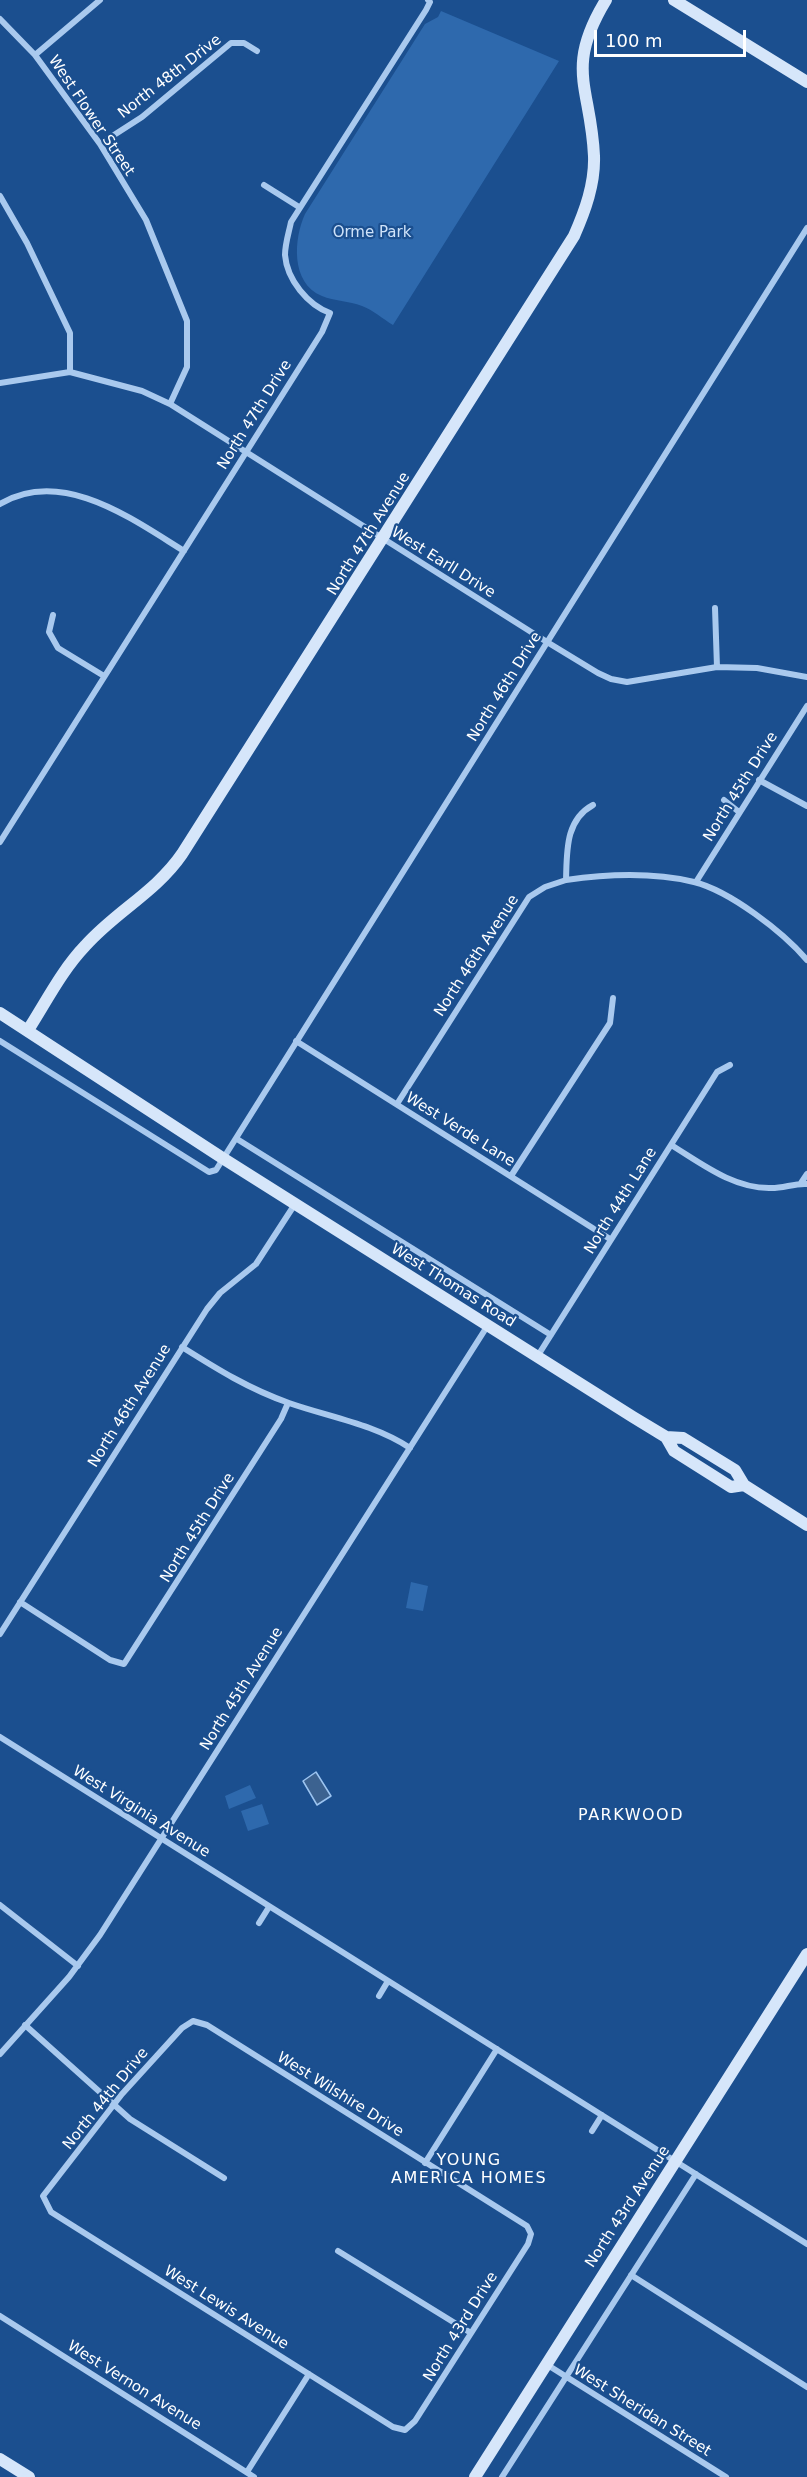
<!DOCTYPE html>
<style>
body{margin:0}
#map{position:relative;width:807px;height:2477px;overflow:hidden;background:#1b4f8f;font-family:"DejaVu Sans",sans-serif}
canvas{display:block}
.scale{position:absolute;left:594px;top:30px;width:152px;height:27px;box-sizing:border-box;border:3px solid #fff;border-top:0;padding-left:8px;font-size:18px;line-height:21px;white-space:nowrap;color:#fff;-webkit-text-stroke:4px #1b4f8f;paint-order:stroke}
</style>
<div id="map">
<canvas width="807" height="2477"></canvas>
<div class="scale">100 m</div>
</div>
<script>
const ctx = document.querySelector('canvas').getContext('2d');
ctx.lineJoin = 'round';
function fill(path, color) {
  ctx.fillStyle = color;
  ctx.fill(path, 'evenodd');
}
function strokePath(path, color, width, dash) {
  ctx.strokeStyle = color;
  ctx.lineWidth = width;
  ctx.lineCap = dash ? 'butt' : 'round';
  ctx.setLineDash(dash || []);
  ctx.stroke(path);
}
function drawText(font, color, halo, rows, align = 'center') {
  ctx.font = font + ' "DejaVu Sans",sans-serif';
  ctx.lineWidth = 4.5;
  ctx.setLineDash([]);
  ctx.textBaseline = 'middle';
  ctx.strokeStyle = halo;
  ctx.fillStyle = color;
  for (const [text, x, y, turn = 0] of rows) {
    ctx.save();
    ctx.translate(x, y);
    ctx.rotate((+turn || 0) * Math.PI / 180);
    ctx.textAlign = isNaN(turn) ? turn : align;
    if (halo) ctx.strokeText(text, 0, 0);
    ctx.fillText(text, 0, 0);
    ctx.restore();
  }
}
const green = new Path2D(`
 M441,11l118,50 -166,264c-10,-6 -20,-15 -31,-19 -13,-5 -28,-5 -40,-10 -32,-13 -28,-58 -17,-82l120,-190 13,-7z
 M411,1582l17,4 -5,25 -17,-3z
 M250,1785l6,13 -27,11 -4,-13z
 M262,1804l7,20 -21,7 -7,-20z`);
const water = new Path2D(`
 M316,1772l15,24 -14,9 -14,-24z`);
const street = new Path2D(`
 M0,19l35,36 65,89 46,76 41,101v46l-17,37
 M35,55l65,-55
 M100,144l42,-27 89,-74h13l13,8
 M264,185l35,22
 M0,196l27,47 43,90v39
 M0,383l70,-11 72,19 28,13 377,238 51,31 13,6 16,3 90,-15 40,1 50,9
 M0,504c62,-37 132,15 184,47
 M715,608l2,59
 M53,615l-4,17 9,16 46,28
 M759,780l48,26
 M724,800l15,12
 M0,842l322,-510 8,-19c-22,-8 -43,-33 -45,-58 0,-11 4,-23 6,-33l135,-212 4,-8 -2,-2
 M566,880c42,-6 86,-8 128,2 36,9 89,50 113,78
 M696,882l111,-176
 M0,1041l209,131 7,-2 591,-942
 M296,1041l314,198
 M397,1104l132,-207 16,-10 21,-7c1,-28 -1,-60 27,-75
 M237,1139l314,196
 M671,1145c30,18 61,43 98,43 13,1 25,-5 38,-4
 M511,1176l99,-153 3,-25
 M801,1183l6,-9
 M182,1347c35,22 67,42 107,56 40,14 85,21 121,45
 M537,1357l180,-285 13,-7
 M20,1602l90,58 14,4 157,-245 7,-16
 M0,1634l207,-325 13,-16 36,-29 39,-60
 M0,1737l807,507
 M0,1905l78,61
 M259,1923l10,-16
 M379,1996l9,-15
 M193,2021l14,4 320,201 4,8 -3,10 -113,177 -10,9 -12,-3 -342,-215 -8,-16 79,-102 60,-66z
 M25,2025l105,94 94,59
 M0,2054l69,-77 31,-42 388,-610
 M592,2131l10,-16
 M425,2163l72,-114
 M338,2251l133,82
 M631,2275l176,112
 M0,2316l254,161
 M546,2364l180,113
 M247,2472l62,-98
 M502,2477l194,-303`);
const secondary = new Path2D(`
 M674,0l133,82
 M0,1013l224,146 409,258 33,20 17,1 52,32 9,15 63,40
 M28,1030c18,-28 34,-60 57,-84 30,-34 71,-54 97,-92l392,-618c11,-25 21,-52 20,-80 -3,-69 -30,-87 12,-156
 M666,1437l8,14 57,36 13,-2
 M0,2459l29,18
 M475,2477l332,-523`);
const streetNames = [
 ["North 48th Drive",170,77,-38],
 ["West Flower Street",91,116,56],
 ["North 47th Drive",255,415,-58],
 ["North 47th Avenue",369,534,-58],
 ["West Earll Drive",443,563,32],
 ["North 46th Drive",505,687,-58],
 ["North 45th Drive",741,787,-58],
 ["North 46th Avenue",477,956,-57],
 ["West Verde Lane",460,1130,32],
 ["North 44th Lane",621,1201,-58],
 ["West Thomas Road",453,1286,32],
 ["North 46th Avenue",130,1406,-58],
 ["North 45th Drive",198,1528,-58],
 ["North 45th Avenue",242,1689,-58],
 ["West Virginia Avenue",141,1812,32],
 ["West Wilshire Drive",340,2095,32],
 ["North 44th Drive",106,2099,-51],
 ["North 43rd Avenue",628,2207,-57],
 ["West Lewis Avenue",226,2308,32],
 ["North 43rd Drive",461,2327,-58],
 ["West Vernon Avenue",134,2386,32],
 ["West Sheridan Street",642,2411,32]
];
const parkNames = [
 ["Orme Park",372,233]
];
const neighbourhoodNames = [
 ["PARKWOOD",631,1816],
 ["YOUNG",469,2161],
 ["AMERICA HOMES",469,2179]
];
fill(green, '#2e69ad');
fill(water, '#3c6290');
strokePath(water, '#9cc4f0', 1.5);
strokePath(street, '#a9c9ee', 6);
strokePath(secondary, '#d6e6fa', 12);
drawText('15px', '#fff', '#1b4f8f', streetNames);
drawText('15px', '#cfe3fa', '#1b4f8f', parkNames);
ctx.letterSpacing = '1.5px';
drawText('16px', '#fff', '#1b4f8f', neighbourhoodNames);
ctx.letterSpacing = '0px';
</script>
